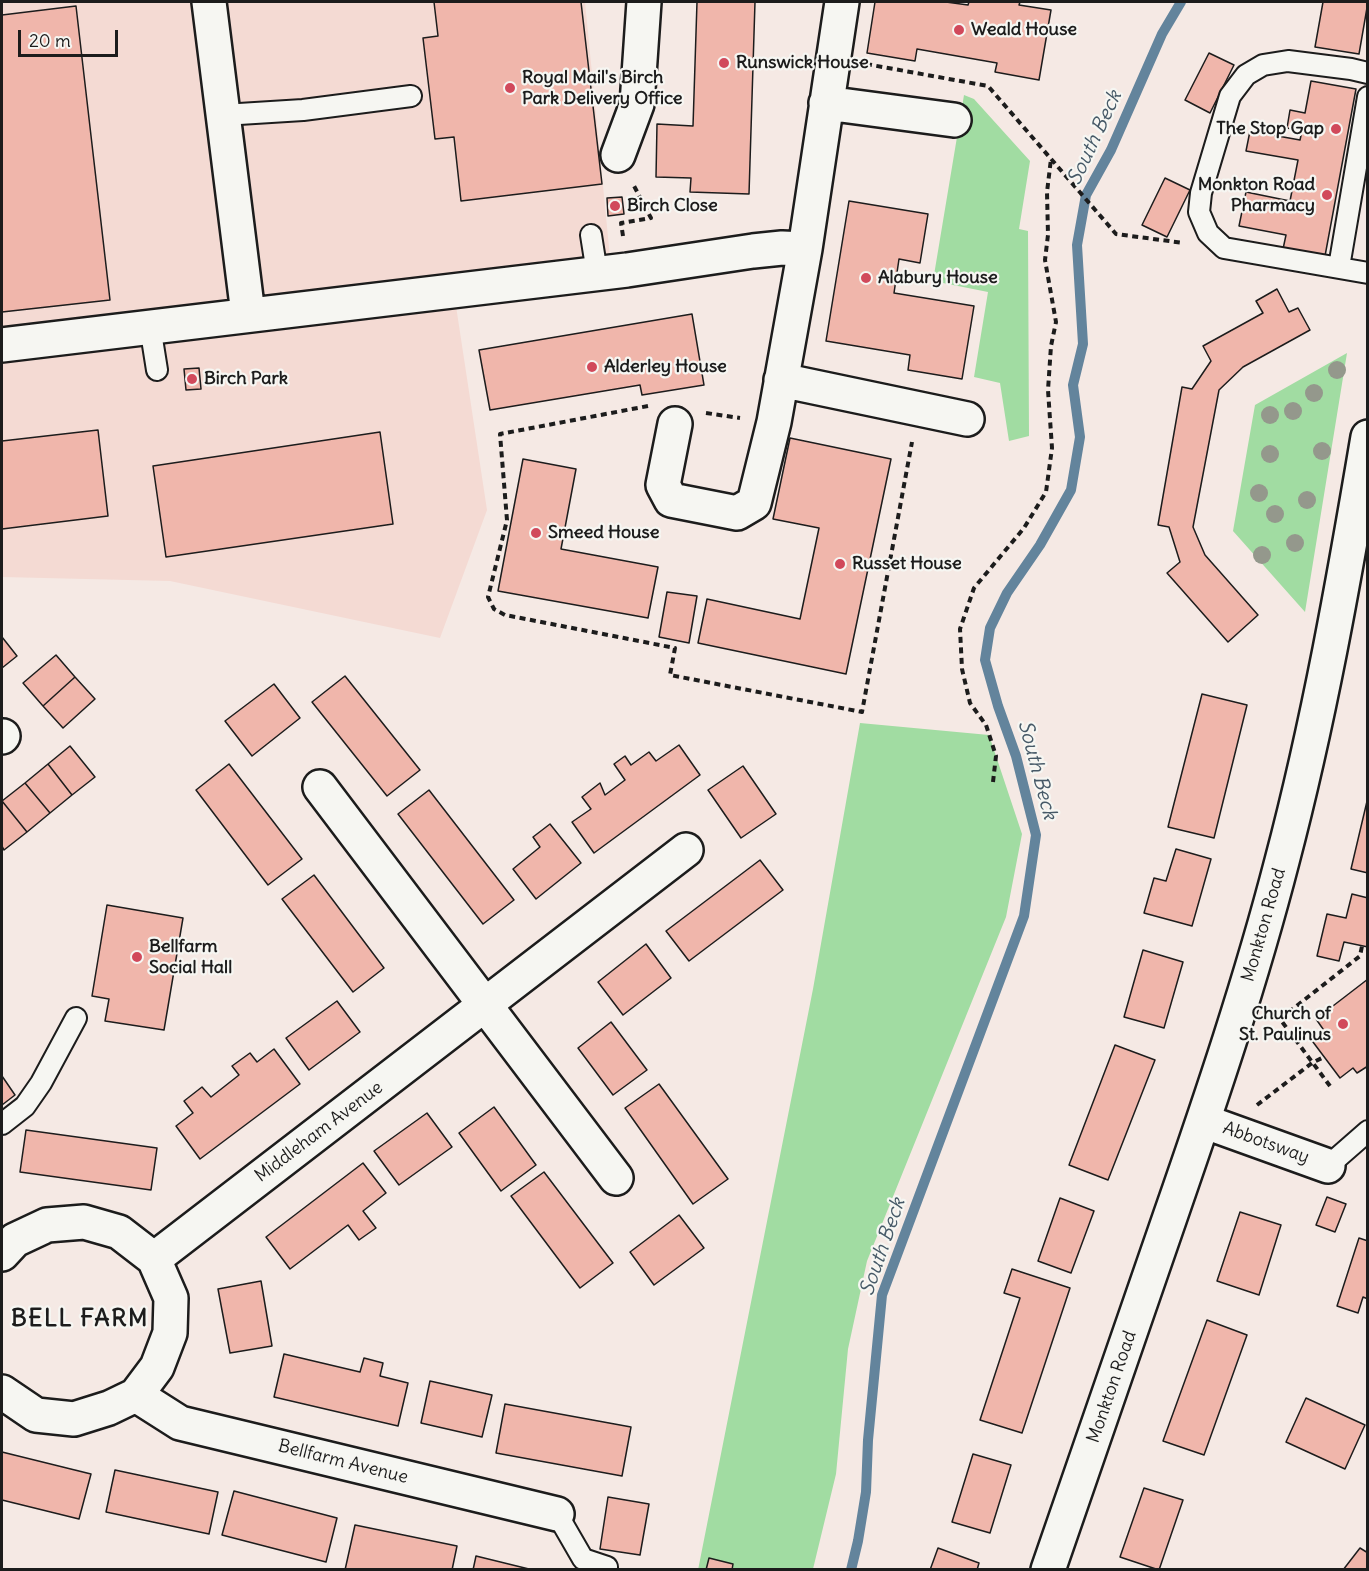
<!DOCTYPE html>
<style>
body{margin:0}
#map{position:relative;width:1369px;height:1571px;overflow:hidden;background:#f5e9e4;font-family:Delius,sans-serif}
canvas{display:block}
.frame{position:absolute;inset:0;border:3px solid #1c1c1c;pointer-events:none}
.scale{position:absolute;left:18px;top:30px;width:100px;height:27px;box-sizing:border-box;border:3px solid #1c1c1c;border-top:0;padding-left:8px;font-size:18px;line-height:21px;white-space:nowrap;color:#1c1c1c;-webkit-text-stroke:4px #f6f6f2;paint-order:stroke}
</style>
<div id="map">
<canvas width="1369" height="1571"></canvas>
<div class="frame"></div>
<div class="scale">20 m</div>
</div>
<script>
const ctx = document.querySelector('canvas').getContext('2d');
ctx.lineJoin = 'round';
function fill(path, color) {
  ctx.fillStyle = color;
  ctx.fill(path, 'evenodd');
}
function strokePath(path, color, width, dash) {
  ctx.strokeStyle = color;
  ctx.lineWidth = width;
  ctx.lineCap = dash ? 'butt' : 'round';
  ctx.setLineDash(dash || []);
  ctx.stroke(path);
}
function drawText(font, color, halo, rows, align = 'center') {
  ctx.font = font + ' Delius,sans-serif';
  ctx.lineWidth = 4.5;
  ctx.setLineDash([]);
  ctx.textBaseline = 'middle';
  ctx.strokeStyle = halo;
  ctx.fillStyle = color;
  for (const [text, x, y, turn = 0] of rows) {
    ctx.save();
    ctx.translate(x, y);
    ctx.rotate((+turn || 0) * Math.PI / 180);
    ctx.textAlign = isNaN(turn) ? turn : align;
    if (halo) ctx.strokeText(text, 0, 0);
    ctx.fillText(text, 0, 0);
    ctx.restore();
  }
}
const built = new Path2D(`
 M2,2h583l28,286 -157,18 31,204 -47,128 -270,-57 -168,-4z`);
const green = new Path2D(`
 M964,95l10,4 56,62 -11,68 9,2 1,205 -20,5 -9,-58 -26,-6 14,-85 -55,-11z
 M1347,353l-42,259 -72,-81 22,-126z
 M860,723l129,12 33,99 -16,83 -139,344 -19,88 -12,125 -23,95 -115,1 115,-581z`);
const stream = new Path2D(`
 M851,1570l7,-29 8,-49 2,-52 14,-145 142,-379 12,-81 -20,-79 -18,-50 -13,-46 5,-32 17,-35 33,-48 31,-55 9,-53 -7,-52 10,-41 -6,-99 9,-50 25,-45 51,-116 19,-32`);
const building = new Path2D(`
 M434,2h147l21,182 -141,17 -7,-64 -19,2 -12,-101 15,-2z
 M697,2h58l-6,192 -59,-2 1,-14 -35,-1 1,-53 36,2z
 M875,2h71l22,3 1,-3h51l-1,3 32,5 -12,70 -44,-8 2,-9 -80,-14 -2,12 -48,-8z
 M1323,2h45l-9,52 -44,-7z
 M76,6l34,294 -108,12v-297z
 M1209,53l25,12 -24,48 -25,-13z
 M1311,81l45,8 -31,167 -42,-7 3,-14 -47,-9 7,-34 44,9 8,-41 -52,-9 4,-20 50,9 2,-9 -15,-3 3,-18 15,3z
 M1165,178l25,12 -23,47 -25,-12z
 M622,197l2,17 -16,2 -1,-18z
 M849,201l79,13 -8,49 -21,-4 -5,34 80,13 -12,73 -54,-9 2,-15 -84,-14z
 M1277,289l12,23 9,-4 12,22 -67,37 -24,23 -26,137 12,28 53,60 -30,27 -61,-69 13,-11 -11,-35 -11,-2 24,-138 10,2 19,-28 -8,-15 60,-33 -7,-12z
 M692,314l12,71 -62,10 -2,-10 -150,25 -11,-60z
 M199,368l2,21 -15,1 -2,-21z
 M98,430l10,86 -106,13v-88z
 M380,432l13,92 -227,33 -13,-91z
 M790,438l101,21 -45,215 -148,-31 9,-44 93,20 19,-91 -46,-9z
 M523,459l53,10 -15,80 97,18 -10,51 -150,-27z
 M667,592l30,4 -8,47 -30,-6z
 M2,637l15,19 -15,12z
 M56,655l19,22 -32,29 -20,-23z
 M345,676l75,94 -33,26 -75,-94z
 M75,677l20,22 -32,29 -20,-22z
 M274,684l26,34 -48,38 -27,-35z
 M1202,694l45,11 -33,133 -46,-11z
 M679,745l21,30 -106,78 -22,-31 19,-13 -9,-12 18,-14 5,12 20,-15 -11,-16 11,-8 6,9 18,-13 7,9z
 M70,746l25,31 -23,18 -24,-31z
 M48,764l24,31 -22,18 -25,-30z
 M229,764l73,95 -34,26 -72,-95z
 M743,766l33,48 -35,24 -33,-48z
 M25,783l25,30 -23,19 -25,-31z
 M429,790l85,110 -31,24 -85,-110z
 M1368,797v76l-17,-4z
 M2,801l25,31 -23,18 -2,-4z
 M550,824l31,39 -45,36 -23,-30 27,-22 -7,-10z
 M1176,849l35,10 -19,67 -48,-13 10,-35 12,3z
 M760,860l23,30 -94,71 -23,-30z
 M314,875l70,93 -31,24 -71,-93z
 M1352,894l16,4v49l-24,-5 -5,19 -22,-5 10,-42 19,4z
 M107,905l76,13 -19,112 -59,-9 4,-22 -17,-3z
 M646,944l25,34 -48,37 -25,-33z
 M1143,950l40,12 -19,66 -40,-11z
 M1368,979v87l-11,7 -4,-5 -13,10 -30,-40 13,-9 -7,-10z
 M337,1001l23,31 -51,38 -23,-32z
 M611,1022l36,48 -34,25 -35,-47z
 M1115,1045l40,15 -47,120 -39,-15z
 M274,1049l26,35 -100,75 -24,-33 17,-13 -9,-12 18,-14 9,10 28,-22 -7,-9 18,-13 7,9z
 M2,1076l13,19 -13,10z
 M659,1084l69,95 -35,25 -68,-96z
 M494,1107l42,58 -35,26 -42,-58z
 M427,1113l25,34 -53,38 -25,-34z
 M26,1130l131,18 -6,42 -131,-18z
 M363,1163l23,30 -23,18 13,17 -17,12 -11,-15 -58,44 -24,-32z
 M544,1172l69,91 -33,25 -69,-92z
 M1327,1197l19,7 -11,28 -19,-7z
 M1060,1198l34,13 -23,62 -33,-12z
 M1240,1212l41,13 -22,70 -42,-14z
 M679,1215l25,33 -50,37 -24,-33z
 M1359,1238l9,3v58l-5,-2 -5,16 -21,-7z
 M1012,1269l58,19 -48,145 -42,-13 40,-122 -16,-5z
 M261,1281l11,65 -42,7 -12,-64z
 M1207,1320l40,15 -43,120 -41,-14z
 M284,1354l76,18 4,-14 19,5 -3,13 28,7 -10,43 -124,-29z
 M430,1381l62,14 -10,42 -61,-14z
 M1306,1398l59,27 -20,44 -59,-27z
 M505,1404l126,23 -9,49 -126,-23z
 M2,1452l89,22 -12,45 -77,-19z
 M973,1454l38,11 -21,68 -38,-11z
 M115,1470l103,22 -9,42 -103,-22z
 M1144,1488l39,12 -24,70 -39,-13z
 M234,1491l103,27 -11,44 -104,-27z
 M608,1497l41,7 -9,51 -40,-6z
 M355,1525l102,21 -5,24h-107z
 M938,1548l41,15 -2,7h-47z
 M1360,1548l8,5v17h-25z
 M476,1556l57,14h-60z
 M709,1558l24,6 -1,6h-26z`);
const path = new Path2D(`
 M866,64l122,22 128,148 68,9
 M623,236l-2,-13 30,-5 -18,-34
 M648,406l-148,28 7,86 -19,77 6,12 11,6 170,33 -5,27 192,37 50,-270
 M706,413l34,5
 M993,782l3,-26 -10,-31 -16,-22 -8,-34 -2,-40 14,-41 50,-60 22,-36 6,-44 -4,-58 3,-44 5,-24 -11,-62 3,-25 -1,-43 4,-33
 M1330,1086l-50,-67 80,-63 2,-10
 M1257,1105l55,-42 12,-6`);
const service = new Path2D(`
 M1368,73l-17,-4 -63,-8 -25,4 -17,10 -16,21 -29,97 -2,19 9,21 16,15 144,25
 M223,115l80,-5 108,-14
 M591,235l6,38
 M1339,267l29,-170
 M150,326l7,44
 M2,1124l23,-18 16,-23 35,-65
 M1328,1166l40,-35
 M557,1514l26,45 24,8`);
const minor = new Path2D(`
 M209,2l39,312
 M826,103l128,17
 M618,155l19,-51 7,-102
 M2,345l625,-75 126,-19 29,-3 23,1
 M781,380l186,39
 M675,424l-12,61 8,15 66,13 17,-10 20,-81 31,-173 37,-247
 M2,737l1,-1
 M320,787l296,391
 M1203,1121l125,45
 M2,1254l13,-14 32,-15 37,-3 35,10 35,27 17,39 -1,35 -13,34 -21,28 -27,13 -35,11 -38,-4 -34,-23
 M154,1259l532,-409
 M136,1395l44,28 377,91
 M1048,1570c41,-118 82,-236 122,-353 41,-118 81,-236 112,-356 37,-140 62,-281 86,-424`);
const trees = [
 [1337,370],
 [1314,393],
 [1293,411],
 [1270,415],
 [1322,451],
 [1270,454],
 [1259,493],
 [1307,500],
 [1275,514],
 [1295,543],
 [1262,555]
];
const markers = [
 [959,30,6,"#d1495b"],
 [724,63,6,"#d1495b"],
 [510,88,6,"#d1495b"],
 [1336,129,6,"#d1495b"],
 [1327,195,6,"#d1495b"],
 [615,206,6,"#d1495b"],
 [866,278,6,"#d1495b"],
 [592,367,6,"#d1495b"],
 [192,379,6,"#d1495b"],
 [536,533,6,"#d1495b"],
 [840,564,6,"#d1495b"],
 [137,957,6,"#d1495b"],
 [1343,1024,6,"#d1495b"]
];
const poiNames = [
 ["Weald House",971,30],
 ["Runswick House",736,63],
 ["Royal Mail's Birch",522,78],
 ["Park Delivery Office",522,99],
 ["The Stop Gap",1324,129,"right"],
 ["Monkton Road",1315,185,"right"],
 ["Pharmacy",1315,206,"right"],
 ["Birch Close",627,206],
 ["Alabury House",878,278],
 ["Alderley House",604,367],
 ["Birch Park",204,379],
 ["Smeed House",548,533],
 ["Russet House",852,564],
 ["Bellfarm",149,947],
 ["Social Hall",149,968],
 ["Church of",1331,1014,"right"],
 ["St. Paulinus",1331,1035,"right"]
];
const streetNames = [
 ["Monkton Road",1264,925,-74],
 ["Middleham Avenue",319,1132,-37],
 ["Abbotsway",1266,1143,20],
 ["Monkton Road",1112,1387,-71],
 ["Bellfarm Avenue",343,1462,14]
];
const waterNames = [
 ["South Beck",1095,138,-65],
 ["South Beck",1037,770,75],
 ["South Beck",883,1247,-71]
];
const districtNames = [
 ["BELL FARM",80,1319]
];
fill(built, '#f4dad3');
fill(green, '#a1dca2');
strokePath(stream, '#63849c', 10);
fill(building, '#f0b6ab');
strokePath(building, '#1c1c1c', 1.5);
strokePath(service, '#1c1c1c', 24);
strokePath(minor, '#1c1c1c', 38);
strokePath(path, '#1c1c1c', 4, [6, 4.5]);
strokePath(service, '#f6f6f2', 20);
strokePath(minor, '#f6f6f2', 33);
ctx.fillStyle = '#94988c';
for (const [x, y] of trees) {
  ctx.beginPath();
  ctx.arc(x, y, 9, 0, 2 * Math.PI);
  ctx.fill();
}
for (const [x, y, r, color] of markers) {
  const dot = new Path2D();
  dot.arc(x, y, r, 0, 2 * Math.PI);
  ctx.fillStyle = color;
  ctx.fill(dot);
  strokePath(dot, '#f6f6f2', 2);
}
drawText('bold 18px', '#1c1c1c', '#f6f6f2', poiNames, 'left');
drawText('18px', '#1c1c1c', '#f6f6f2', streetNames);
drawText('italic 20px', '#465967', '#f6f6f2', waterNames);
ctx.letterSpacing = '1.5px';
drawText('bold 24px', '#1c1c1c', '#f6f6f2', districtNames);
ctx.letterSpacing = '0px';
</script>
